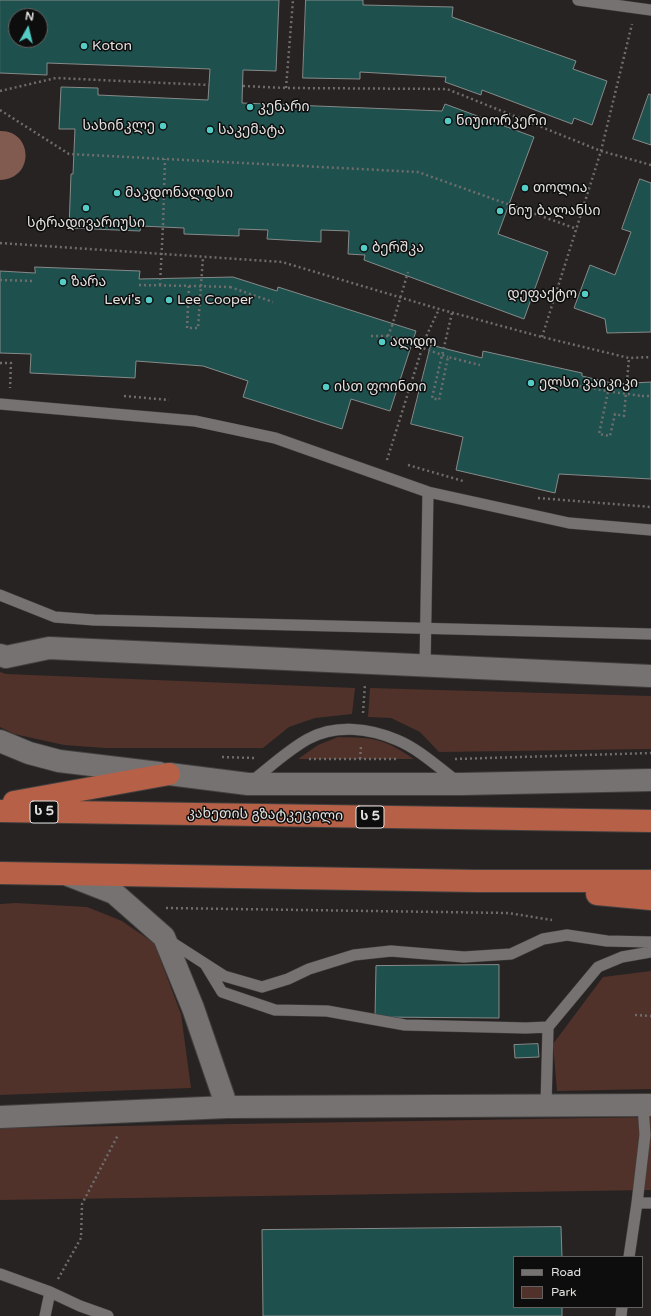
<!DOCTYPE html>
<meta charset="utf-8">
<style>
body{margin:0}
#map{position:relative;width:651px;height:1316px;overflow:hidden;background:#262322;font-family:"Varela Round",sans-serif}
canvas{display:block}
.legend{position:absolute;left:513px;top:1256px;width:130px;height:52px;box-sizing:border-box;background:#0e0d0d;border:1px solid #636261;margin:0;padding:5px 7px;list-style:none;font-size:12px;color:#e2e1e0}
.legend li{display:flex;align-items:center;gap:8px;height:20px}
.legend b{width:20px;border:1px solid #636261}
.north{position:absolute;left:8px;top:8px;width:40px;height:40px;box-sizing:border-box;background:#0e0d0d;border:1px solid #636261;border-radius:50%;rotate:8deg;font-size:11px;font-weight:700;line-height:16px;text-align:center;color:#e2e1e0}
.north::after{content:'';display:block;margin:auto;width:14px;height:18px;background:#54cdc7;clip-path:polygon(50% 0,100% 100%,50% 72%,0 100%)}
</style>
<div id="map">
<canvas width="651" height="1316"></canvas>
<ul class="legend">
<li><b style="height:5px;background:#757271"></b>Road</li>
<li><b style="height:11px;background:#50322a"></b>Park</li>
</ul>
<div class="north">N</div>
</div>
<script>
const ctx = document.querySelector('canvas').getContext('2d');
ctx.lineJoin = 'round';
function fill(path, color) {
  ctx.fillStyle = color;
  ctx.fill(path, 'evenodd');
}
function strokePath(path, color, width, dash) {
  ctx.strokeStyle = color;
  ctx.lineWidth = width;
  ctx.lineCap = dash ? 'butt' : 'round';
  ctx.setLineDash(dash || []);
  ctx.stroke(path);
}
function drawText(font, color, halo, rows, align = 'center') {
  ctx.font = font + ' "Varela Round","Noto Sans Georgian",sans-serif';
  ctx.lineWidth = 3;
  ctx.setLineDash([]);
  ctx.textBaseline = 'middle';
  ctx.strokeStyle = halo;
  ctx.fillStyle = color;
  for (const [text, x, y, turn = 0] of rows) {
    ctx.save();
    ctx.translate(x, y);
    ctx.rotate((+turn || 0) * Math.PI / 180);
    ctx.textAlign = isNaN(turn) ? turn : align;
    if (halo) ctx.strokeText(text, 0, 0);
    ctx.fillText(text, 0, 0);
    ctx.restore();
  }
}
const green = new Path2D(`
 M0,672l6,2 349,14 -3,26 -37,4 -26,9 -26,21h-158l-41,-3 -50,-11 -14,-7z
 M370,688l281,8v53l-212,3 -19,-20 -29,-14 -23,-1z
 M338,737c38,1 44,1 76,22h-116l20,-14z
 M16,903l71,4 35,14 32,22 27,71 10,74 -191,7v-191z
 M651,971v118l-94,2 -4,-47 50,-67z
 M651,1117v73l-651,10v-72z`);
const water = new Path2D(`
 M0,131c33,-1 35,48 0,49z`);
const building = new Path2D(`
 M0,0h279l-3,71 -33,-1 -1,33 200,8 3,-7 89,33 -36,97 50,18 -24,67 -160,-59 1,-5 -17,-1 1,-23 -28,-1v12l-54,-3 1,-9 -29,-1v7l-55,-2v-6l-43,-2 -1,5 -71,-3 2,-54h2l2,-45h-16l2,-42 37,1v7l110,5 2,-31 -163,-6v12l-47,-2zM16,16h24v24h-24z
 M306,0h57v5l90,2 -1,10 124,44 -3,8 34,12 -15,44 -18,-7 -2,6 -90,-34 -1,5 -36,-13 1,-5 -86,-5v7l-57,-1z
 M649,94l2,1v50l-18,-6z
 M640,179l11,4v149l-44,1 -2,-14 -31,-11 16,-43 25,10 16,-43 -9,-3z
 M35,267l105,4 -1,8 94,-2 44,14 1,-4 138,44 -26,80 -39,-12 -9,30 -99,-32 5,-16 -45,-15 -67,-5 -1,17 -105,-5 1,-19 -31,-1v-82l35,2z
 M431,345l51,13 1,-7 99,22v3l34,8 35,-2v97l-92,-5 -4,19 -99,-23 7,-33 -52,-13z
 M499,965v53l-124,-1 1,-51z
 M538,1044l1,13 -24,1 -1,-13z
 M561,1227l1,30h-48v50h48v9h-299l-1,-86z`);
const path = new Path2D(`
 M243,86l43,2 161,1 154,62 50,14
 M286,88l7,-88
 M0,91l56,-13 153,7
 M0,110l69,44 349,18 159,57
 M163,225l2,-66
 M0,243l282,19 157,47 103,28 87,21 22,-1
 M0,280l34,1
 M139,285l55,1
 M189,286l-2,42h11l5,-71
 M230,287l43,15
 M452,313l-20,85 7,2 9,-43 32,8
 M371,336h17l12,4
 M388,336l4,-10
 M542,337l59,-186 31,-127
 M0,363h11l-1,25
 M579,386l34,6
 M608,392l-9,42 11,2 5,-22 9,2 5,-58
 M124,396l45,4
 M642,396h9
 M387,460l38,-121 14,-30
 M408,465l55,16
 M538,498l113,9
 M363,713l2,-29
 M222,757l32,1
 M309,759h87
 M360,759l1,-13
 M455,759l196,-6
 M166,908l342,5 44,7
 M635,1015l16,1
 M58,1279l23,-41 1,-34 36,-69`);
const service = new Path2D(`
 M578,0l73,10
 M0,404l195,17 80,17 153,54 141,31 82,7
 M0,595l55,22 39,3 557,14
 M425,667l3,-175
 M252,781c18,-14 36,-31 56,-42 28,-15 61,-11 89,1 22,9 42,28 61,42
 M168,940l56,36 38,11 26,-8 21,-10 45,-14 37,-4 73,6 47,-3 32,-15 24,-4 40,6 44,1
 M205,964l17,28 53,18 52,1 78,14 121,3 22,-1 50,-60 24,-10 29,-5
 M546,1106l2,-79
 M637,1203l8,-68 -2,-30
 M629,1257l8,-54h14
 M0,1274l50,18 30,14 28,10
 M45,1316l5,-24
 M621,1316l1,-9`);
const minor = new Path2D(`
 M0,655l6,2 43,-9 602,28
 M68,875l46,18 50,44 29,71 34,99
 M0,1117l227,-10 424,-2`);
const tertiary = new Path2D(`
 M169,774l79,10h214l189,-4`);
const secondary = new Path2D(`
 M0,741l29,12 30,8 100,12`);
const trunk = new Path2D(`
 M14,802l155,-28
 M0,811l651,10
 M0,873l475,8h176
 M597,894l54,5`);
const pathBridge = new Path2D(`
 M160,285l3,-60
 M194,286l36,1
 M392,326l16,-54
 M400,340l48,17
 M613,392l29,4`);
const markers = [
 [84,46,4,"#54cdc7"],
 [250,107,4,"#54cdc7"],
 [448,121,4,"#54cdc7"],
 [163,126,4,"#54cdc7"],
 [210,130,4,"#54cdc7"],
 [525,188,4,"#54cdc7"],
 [117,193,4,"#54cdc7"],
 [86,208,4,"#54cdc7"],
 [500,211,4,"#54cdc7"],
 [364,248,4,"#54cdc7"],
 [63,282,4,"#54cdc7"],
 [585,294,4,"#54cdc7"],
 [149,300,4,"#54cdc7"],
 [169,300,4,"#54cdc7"],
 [382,342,4,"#54cdc7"],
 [531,383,4,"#54cdc7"],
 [326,387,4,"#54cdc7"]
];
const shields = [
 [44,812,28],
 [370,817,28]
];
const shieldNames = [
 ["ს 5",44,812],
 ["ს 5",370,817]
];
const poiNames = [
 ["Koton",92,46],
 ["კენარი",258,107],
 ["ნიუიორკერი",456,121],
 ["სახინკლე",155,126,"right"],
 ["საკემატა",218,130],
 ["თოლია",533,188],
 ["მაკდონალდსი",125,193],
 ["ნიუ ბალანსი",508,211],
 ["სტრადივარიუსი",86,223,"center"],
 ["ბერშკა",372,248],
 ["ზარა",71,282],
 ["დეფაქტო",577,294,"right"],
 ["Levi's",141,300,"right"],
 ["Lee Cooper",177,300],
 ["ალდო",390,342],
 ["ელსი ვაიკიკი",539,383],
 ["ისთ ფოინთი",334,387]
];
const streetNames = [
 ["კახეთის გზატკეცილი",265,815,1]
];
fill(green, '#50322a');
fill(water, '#815b50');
fill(building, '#1e514e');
strokePath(building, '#868a89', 1);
strokePath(service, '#42403f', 12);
strokePath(minor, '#42403f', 24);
strokePath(tertiary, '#42403f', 24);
strokePath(secondary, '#42403f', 24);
strokePath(trunk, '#42403f', 24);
strokePath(path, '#6f6d6c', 2.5, [2, 3]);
strokePath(service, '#757271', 11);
strokePath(minor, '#757271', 22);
strokePath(tertiary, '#757271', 22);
strokePath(secondary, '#757271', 22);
strokePath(trunk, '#b66048', 22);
strokePath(pathBridge, '#6f6d6c', 2.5, [2, 3]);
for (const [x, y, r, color] of markers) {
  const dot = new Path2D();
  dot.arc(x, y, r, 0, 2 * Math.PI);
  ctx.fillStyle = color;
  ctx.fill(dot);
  strokePath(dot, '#0e0d0d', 1.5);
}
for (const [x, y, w] of shields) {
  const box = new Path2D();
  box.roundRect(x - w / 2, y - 11, w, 22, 3);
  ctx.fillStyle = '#0e0d0d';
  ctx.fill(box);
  strokePath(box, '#e2e1e0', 1);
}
drawText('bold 13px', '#e2e1e0', null, shieldNames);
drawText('14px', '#e2e1e0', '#0e0d0d', poiNames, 'left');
drawText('14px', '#e2e1e0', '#0e0d0d', streetNames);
</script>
